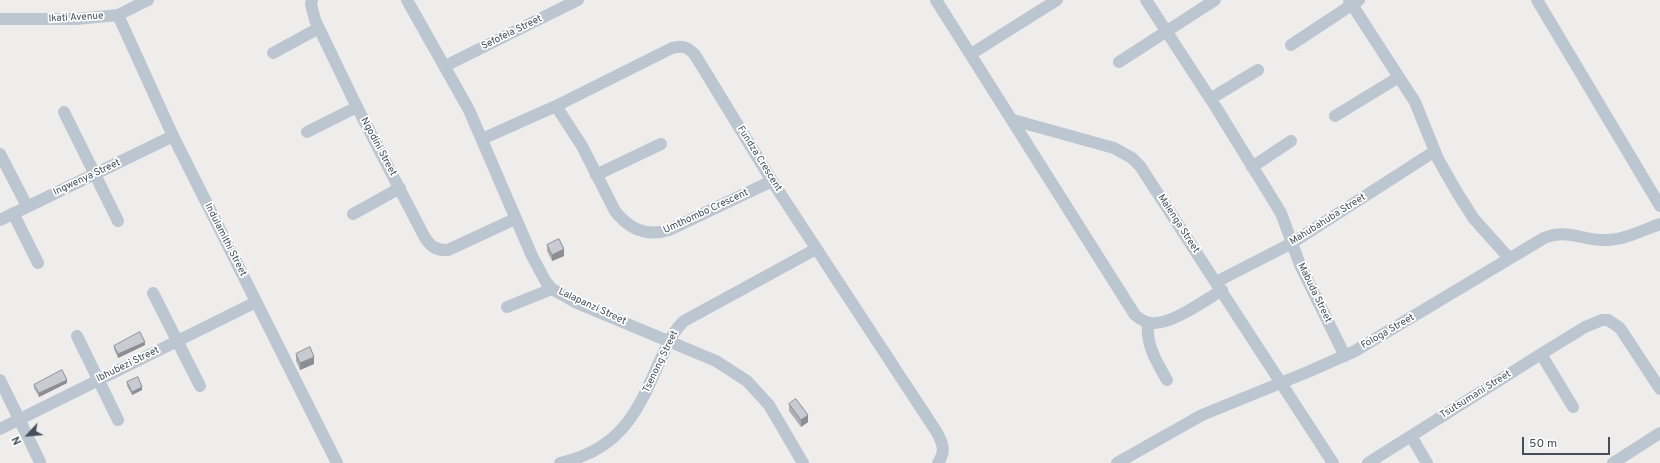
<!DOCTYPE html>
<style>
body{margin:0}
#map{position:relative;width:1660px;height:463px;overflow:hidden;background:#efecec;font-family:Overpass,sans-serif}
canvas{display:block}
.north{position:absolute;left:8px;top:415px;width:40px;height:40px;-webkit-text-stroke:3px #fff;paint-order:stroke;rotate:244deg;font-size:11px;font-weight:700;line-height:16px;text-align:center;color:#444f5a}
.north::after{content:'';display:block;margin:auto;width:14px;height:18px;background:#444f5a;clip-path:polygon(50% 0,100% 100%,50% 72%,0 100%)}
.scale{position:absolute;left:1522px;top:437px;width:88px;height:18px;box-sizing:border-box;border:2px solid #444f5a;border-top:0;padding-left:5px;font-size:12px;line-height:14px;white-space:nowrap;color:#444f5a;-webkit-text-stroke:3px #fff;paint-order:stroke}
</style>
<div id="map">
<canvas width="1660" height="463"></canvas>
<div class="north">N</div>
<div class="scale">50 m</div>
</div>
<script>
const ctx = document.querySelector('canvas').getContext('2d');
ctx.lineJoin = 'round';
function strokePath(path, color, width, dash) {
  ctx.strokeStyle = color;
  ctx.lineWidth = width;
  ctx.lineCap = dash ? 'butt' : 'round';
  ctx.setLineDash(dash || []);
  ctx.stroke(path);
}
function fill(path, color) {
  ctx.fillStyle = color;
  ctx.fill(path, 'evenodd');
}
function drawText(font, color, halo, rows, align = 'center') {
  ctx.font = font + ' Overpass,sans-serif';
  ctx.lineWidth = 3.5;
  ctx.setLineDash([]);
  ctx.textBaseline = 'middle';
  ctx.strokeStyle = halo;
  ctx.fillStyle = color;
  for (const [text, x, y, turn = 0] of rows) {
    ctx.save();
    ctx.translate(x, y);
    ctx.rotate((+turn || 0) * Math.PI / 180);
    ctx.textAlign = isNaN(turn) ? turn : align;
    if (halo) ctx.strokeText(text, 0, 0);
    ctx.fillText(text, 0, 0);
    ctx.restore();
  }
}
const minor = new Path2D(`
 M312,0l-1,4 4,16 42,87 66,127c6,11 12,17 25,16l67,-31
 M407,0l62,110 63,146 14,26 6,7 25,14 139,58 31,20 22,24 34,58
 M936,0l199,315c6,5 12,9 20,8 18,0 51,-23 67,-33
 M1146,0l71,109 64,104 19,52 45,91
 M1349,0l66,102 23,57 20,35 16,25 35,39
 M1537,0l123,206
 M118,15l55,121 164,327
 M0,19h76l42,-4 30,-15
 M1291,45l68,-45
 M273,53l46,-25
 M971,54l86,-54
 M1119,62l96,-62
 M445,66l133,-66
 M1210,99l48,-29
 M556,106l26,40 33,65c14,18 31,26 54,19l103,-49
 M64,112l54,109
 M1335,116l64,-39
 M1013,120l101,28 18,10 8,8 193,297
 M307,132l50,-25
 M482,139l74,-33 116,-58c10,-3 16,-1 23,7l77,126 164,250c7,12 10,20 2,32
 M0,154l27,52
 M1252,167l39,-26
 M596,175l65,-31
 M13,213l25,50
 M353,214l47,-26
 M0,220l173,-84
 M1216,282l76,-39 143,-92
 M153,293l47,93
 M507,307l45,-18
 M1148,323c-2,22 8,38 19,57
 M77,336l41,84
 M1541,354l32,53
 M0,380l40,82
 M0,429l256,-127
 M1411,436l16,27
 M560,463c58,-13 76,-47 98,-98 8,-16 13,-32 26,-44l132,-72
 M1117,463l85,-48 108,-44 45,-20 189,-113c23,-10 39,3 62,2 18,0 37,-10 54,-16
 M1368,463l173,-109 44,-27 17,-7h6l12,8 40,61
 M1613,463l47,-30`);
const wall = new Path2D(`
 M547,245l17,11 -12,5 -5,-10z
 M145,345l-27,13 -4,-9v-3z
 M296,354l18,10 -14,6 -4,-9z
 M127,382l15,8 -10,5 -5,-9z
 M67,383l-28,14 -5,-9v-3z
 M789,404l19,18 -7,5 -12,-16z`);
const shadedWall = new Path2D(`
 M564,249v7l-12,5v-6z
 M145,342v3l-27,13v-4z
 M314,357v7l-14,6v-7z
 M67,380v3l-28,14v-4z
 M142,387v3l-10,5v-3z
 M808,415v7l-7,5v-7z`);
const building = new Path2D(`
 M559,239l5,10 -12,6 -5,-10z
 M140,332l5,10 -27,12 -4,-8z
 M310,347l4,10 -14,6 -4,-9z
 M62,370l5,10 -28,13 -5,-8z
 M138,377l4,10 -10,5 -5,-10z
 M796,399l12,16 -7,5 -12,-16z`);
const streetNames = [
 ["Ikati Avenue",76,18,-3],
 ["Sefofela Street",512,33,-26],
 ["Ngodini Street",378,147,62],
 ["Fundza Crescent",759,159,58],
 ["Ingwenya Street",87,178,-25],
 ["Umthombo Crescent",706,212,-25],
 ["Mahubahuba Street",1328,220,-32],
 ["Malenga Street",1178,224,57],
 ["Indulamithi Street",225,240,63],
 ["Mabuda Street",1314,293,64],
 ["Lalapanzi Street",592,307,25],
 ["Fologa Street",1388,332,-30],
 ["Tsenong Street",661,362,-64],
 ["Ibhubezi Street",128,365,-26],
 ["Tsutsumani Street",1476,395,-32]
];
strokePath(minor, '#bcc6d0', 12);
fill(wall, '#adafb5');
fill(shadedWall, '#8d8e93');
fill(building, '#c9cbd2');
strokePath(building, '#8d8e93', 1);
drawText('10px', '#444f5a', '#fff', streetNames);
</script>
